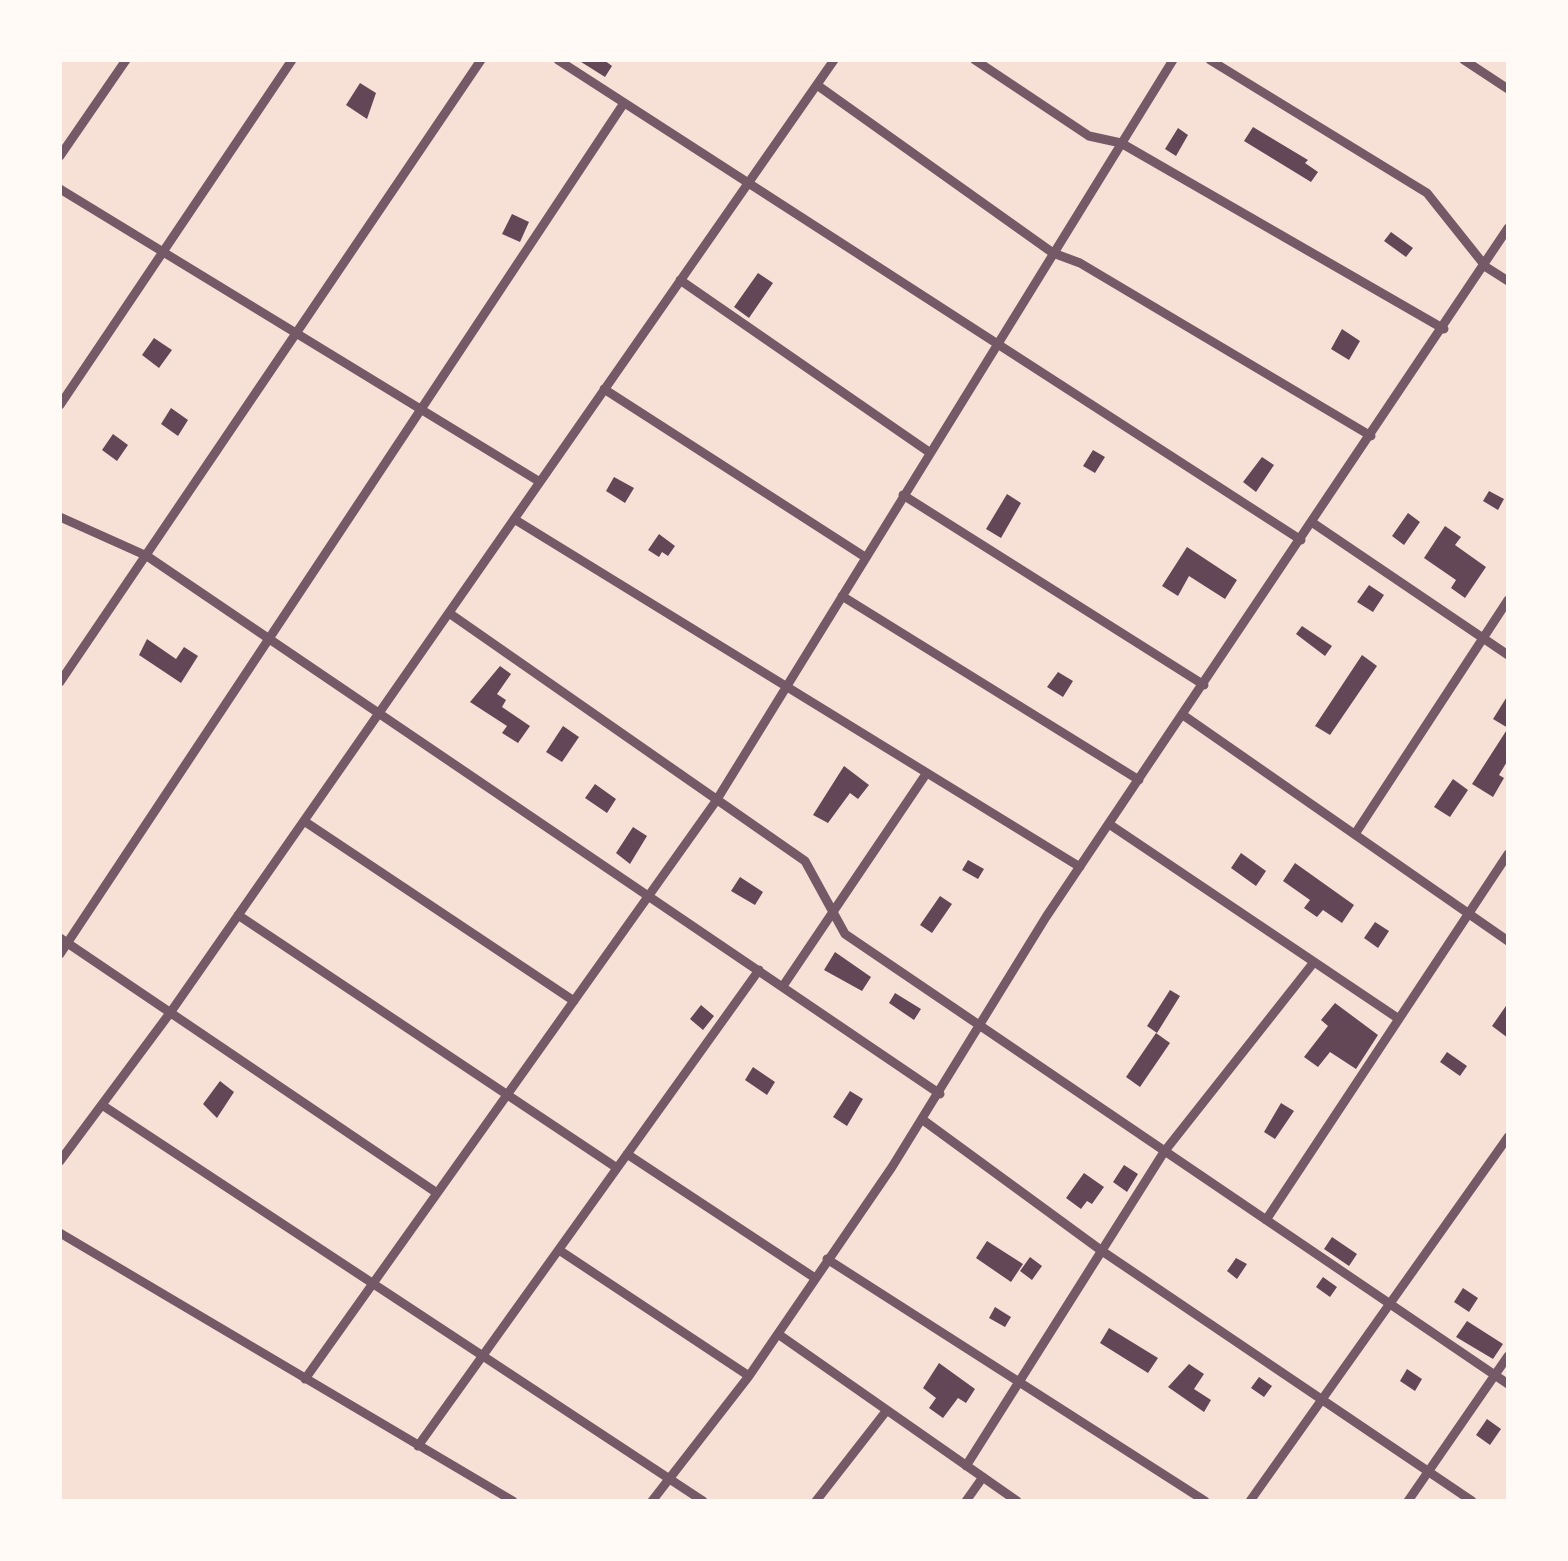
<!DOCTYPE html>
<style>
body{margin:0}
#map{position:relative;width:1568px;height:1561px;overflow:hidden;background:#f7e1d7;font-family:"Exo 2",sans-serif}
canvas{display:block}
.frame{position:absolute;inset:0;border:62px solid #fffaf5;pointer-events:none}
</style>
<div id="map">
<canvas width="1568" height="1561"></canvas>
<div class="frame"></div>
</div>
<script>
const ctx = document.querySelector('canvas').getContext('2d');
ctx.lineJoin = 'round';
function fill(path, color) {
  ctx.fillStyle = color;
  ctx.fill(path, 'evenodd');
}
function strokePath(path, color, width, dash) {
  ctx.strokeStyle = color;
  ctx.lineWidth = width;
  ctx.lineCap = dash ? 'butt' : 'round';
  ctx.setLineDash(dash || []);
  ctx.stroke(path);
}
const building = new Path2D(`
 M578,60h26l8,6 -7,11z
 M360,83l16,10 -9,26 -21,-14z
 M1253,127l55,33 -3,3 13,9 -7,10 -67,-41z
 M1178,128l10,7 -12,21 -11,-7z
 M512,214l17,8 -9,20 -18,-8z
 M1391,232l22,16 -7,9 -22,-16z
 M758,273l15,10 -24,35 -15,-11z
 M1342,329l18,12 -11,19 -18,-11z
 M154,338l18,12 -13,18 -17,-13z
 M171,408l17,12 -10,16 -17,-12z
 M113,434l15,11 -11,16 -15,-11z
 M1093,450l12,7 -10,16 -12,-7z
 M1262,457l12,8 -18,27 -13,-10z
 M614,477l20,11 -9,15 -19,-12z
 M1489,491l15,8 -6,11 -15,-9z
 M1007,494l14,9 -20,35 -15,-9z
 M1408,513l12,9 -16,23 -12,-9z
 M1445,526l16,11 -6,8 31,22 -21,31 -14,-10 5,-8 -32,-22z
 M659,534l16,12 -7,10 -6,-4 -3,5 -11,-7z
 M1187,547l50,33 -12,19 -36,-23 -11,20 -16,-10z
 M1369,585l15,10 -11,17 -16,-10z
 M1302,626l30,20 -7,10 -29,-22z
 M147,639l29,20 8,-12 14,9 -17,27 -42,-28z
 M1362,655l15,11 -47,69 -15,-9z
 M500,666l11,8 -14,20 9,6 -4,7 28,19 -12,17 -16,-10 5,-7 -37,-24z
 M1058,672l15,9 -10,16 -16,-10z
 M1508,695v65l-9,15 5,3 -11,19 -21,-13 36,-56 -15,-9z
 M563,726l16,11 -17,25 -16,-10z
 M844,766l25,19 -11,14 -8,-6 -22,30 -15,-8z
 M1453,779l15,11 -18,27 -16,-10z
 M595,784l21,15 -9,14 -22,-15z
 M633,827l14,9 -17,28 -14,-11z
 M1241,853l25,18 -10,15 -25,-18z
 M968,860l16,9 -6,10 -16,-9z
 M1295,863l59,42 -12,18 -19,-13 -6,7 -13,-9 6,-8 -27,-19z
 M740,877l23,15 -8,13 -24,-14z
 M940,896l12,8 -20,29 -12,-8z
 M1375,922l14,9 -11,17 -14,-10z
 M835,952l36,25 -9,14 -38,-21z
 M1170,990l10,6 -23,37 -10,-7z
 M895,993l26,16 -7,11 -25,-17z
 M1335,1003l43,32 -22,34 -26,-17 -12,15 -14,-10 24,-31 -7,-6z
 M1508,1003v35l-16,-12z
 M701,1005l13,11 -11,14 -13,-11z
 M1156,1033l14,10 -30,44 -14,-10z
 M1447,1052l20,14 -7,10 -20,-14z
 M753,1067l22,15 -8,13 -22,-15z
 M220,1081l14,11 -17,26 -14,-14z
 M850,1091l13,8 -16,27 -14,-9z
 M1281,1103l13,8 -19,28 -11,-7z
 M1124,1165l14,9 -11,18 -14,-10z
 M1084,1173l20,14 -12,17 -5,-3 -6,8 -15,-11z
 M1332,1237l25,17 -8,12 -25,-17z
 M987,1241l36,23 -12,18 -35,-24z
 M1030,1257l12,9 -10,14 -12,-9z
 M1236,1258l11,6 -10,15 -10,-8z
 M1323,1277l14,10 -7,10 -14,-10z
 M1463,1288l15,10 -9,14 -15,-10z
 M995,1307l16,10 -6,10 -16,-9z
 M1467,1321l36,23 -10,15 -37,-22z
 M1109,1328l49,30 -10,15 -48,-30z
 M939,1363l36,26 -9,14 -8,-5 -15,20 -14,-10 7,-10 -13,-10z
 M1189,1364l15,10 -10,15 17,11 -7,12 -36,-25z
 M1407,1369l15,10 -7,12 -15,-10z
 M1259,1377l13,9 -8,11 -13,-9z
 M1487,1419l14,10 -11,16 -14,-10z`);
const minor = new Path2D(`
 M558,60l743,480
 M975,60l114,76 32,7 323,186
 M1210,60l217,133 59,74 22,14
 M1464,60l44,29
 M817,85l236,168 27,10 291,173
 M60,156l66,-96
 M60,189l480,293
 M680,280l249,172
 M604,389l261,168
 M60,405l232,-345
 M903,495l301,190
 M60,517l87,39 793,538
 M514,519l566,348
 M1313,523l195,132
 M842,596l297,184
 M449,613l356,248 40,73 663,450
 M60,682l421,-622
 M1183,715l325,226
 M304,821l270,180
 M1109,824l290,195
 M1355,834l153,-234
 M238,915l379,253
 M60,938l377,255
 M60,954l564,-851
 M783,986l143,-212
 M102,1105l601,396
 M923,1120l179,131 370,250
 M627,1154l188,124
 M60,1161l110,-148 664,-953
 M1266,1220l242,-366
 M60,1233l453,268
 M559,1250l190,126
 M827,1259l378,242
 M778,1334l239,167
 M305,1379l411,-578 457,-741
 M418,1446l341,-476
 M966,1466l198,-314 150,-190
 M652,1501l97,-125 143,-209 154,-250 462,-689
 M816,1501l71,-91
 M966,1501l17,-24
 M1250,1501l258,-364
 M1408,1501l100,-145`);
fill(building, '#644757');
strokePath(minor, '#755966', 9);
</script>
